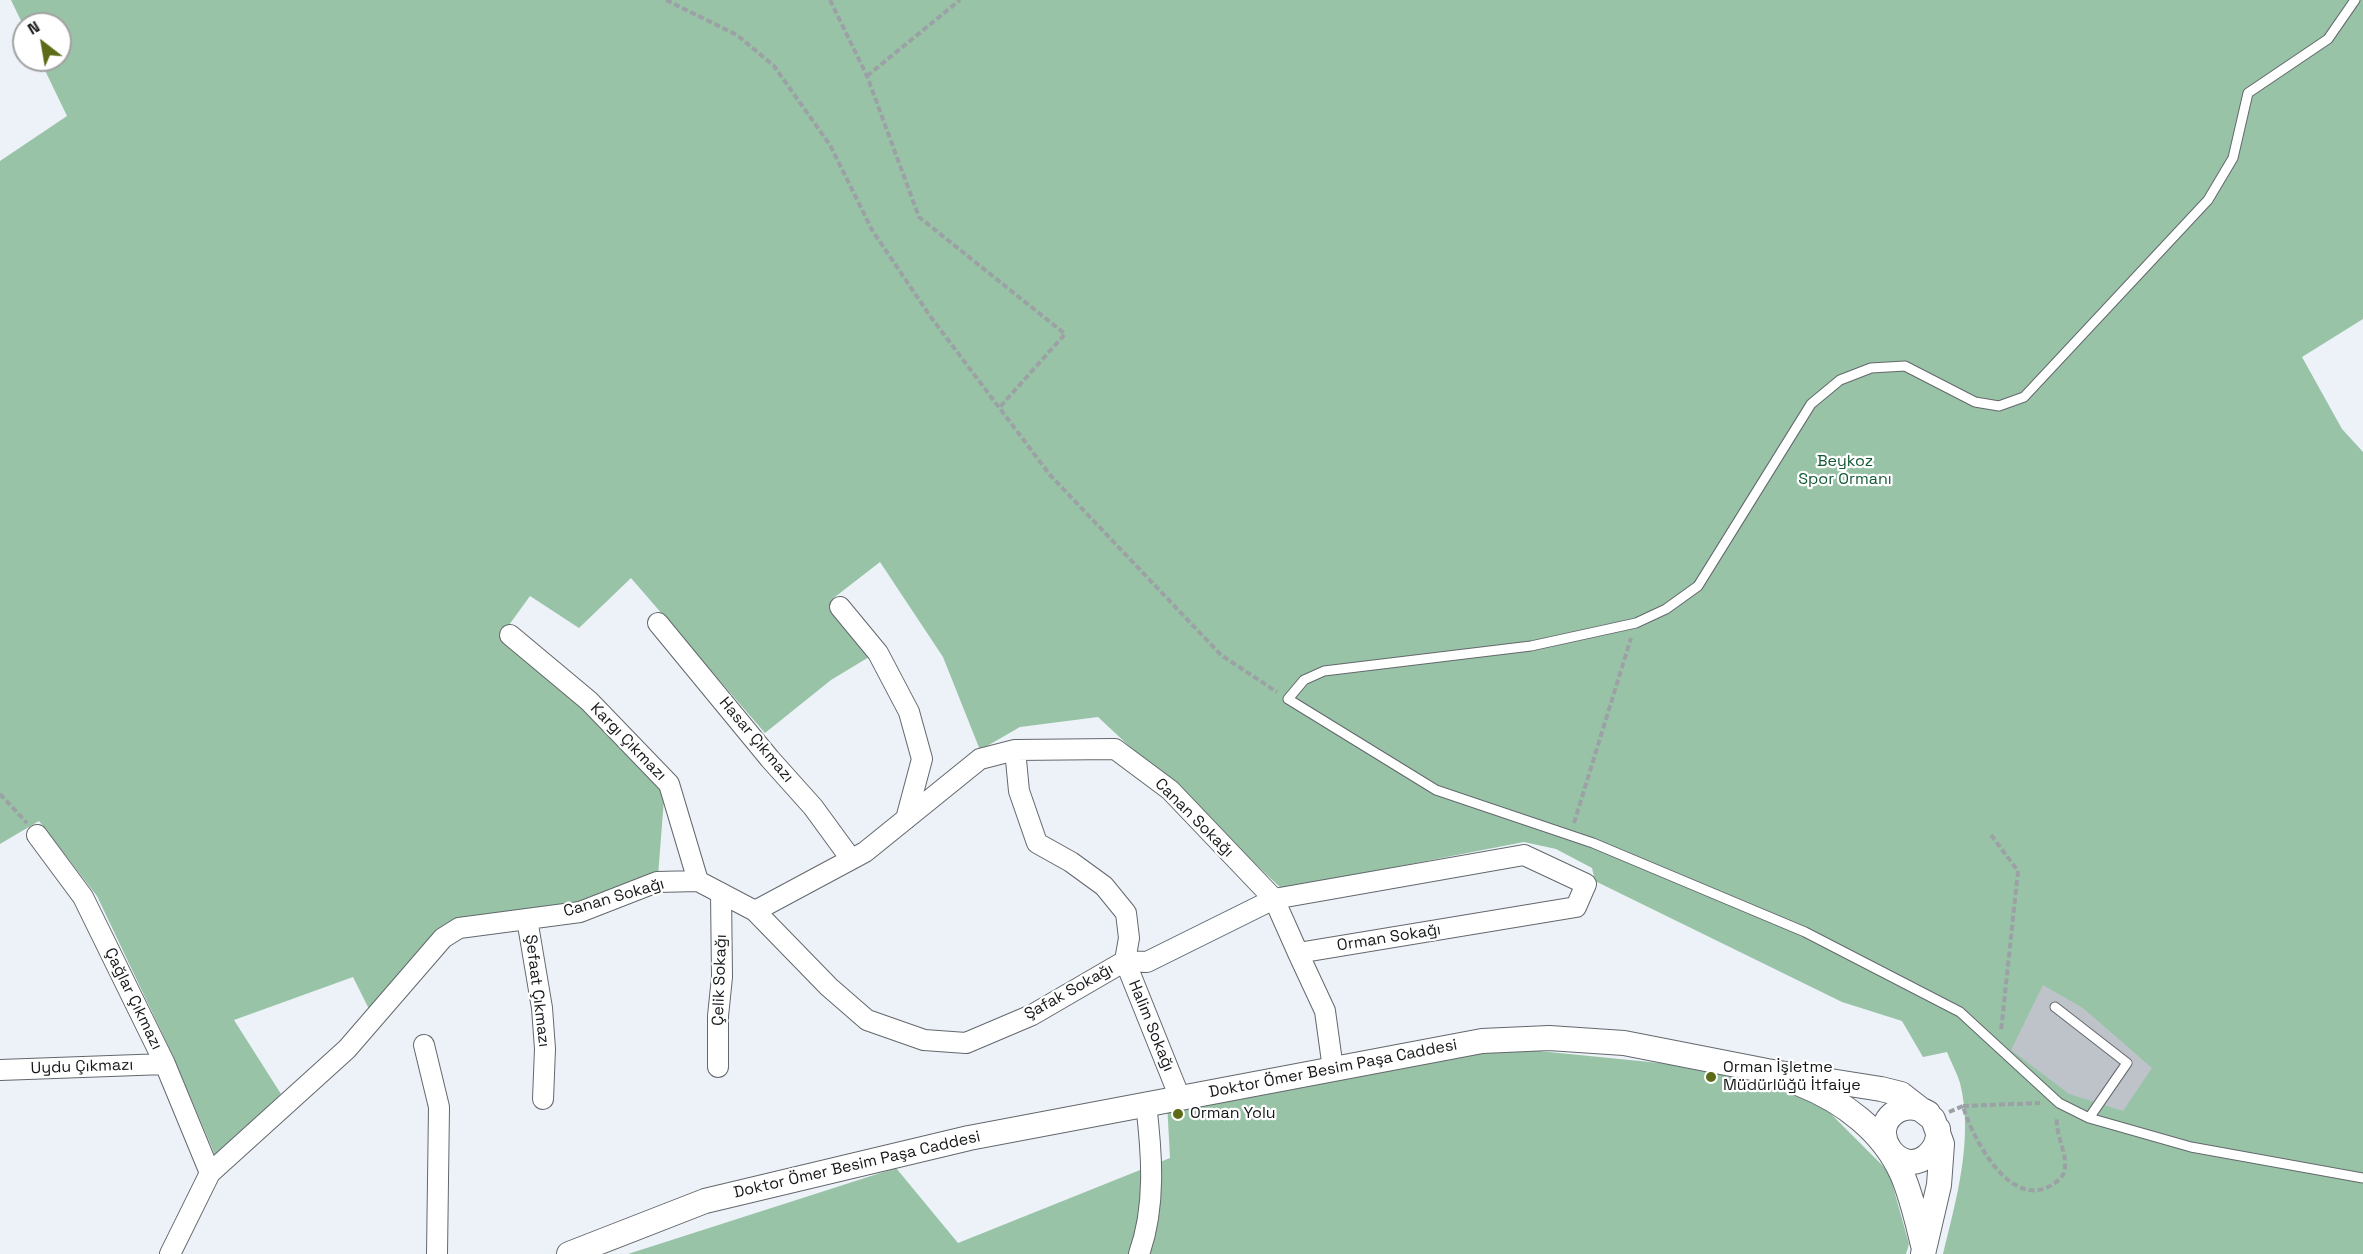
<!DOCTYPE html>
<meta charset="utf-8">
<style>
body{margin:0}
#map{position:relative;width:2363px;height:1254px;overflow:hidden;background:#ecf2f8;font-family:"Space Grotesk",sans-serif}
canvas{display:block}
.north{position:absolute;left:12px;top:12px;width:60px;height:60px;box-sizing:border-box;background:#fff;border:2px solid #a1a2a3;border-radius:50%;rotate:329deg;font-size:16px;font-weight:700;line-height:24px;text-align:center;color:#151719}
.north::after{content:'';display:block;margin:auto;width:21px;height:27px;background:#5b6b16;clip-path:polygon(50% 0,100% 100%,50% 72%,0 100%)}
</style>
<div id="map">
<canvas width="2363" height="1254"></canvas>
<div class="north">N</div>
</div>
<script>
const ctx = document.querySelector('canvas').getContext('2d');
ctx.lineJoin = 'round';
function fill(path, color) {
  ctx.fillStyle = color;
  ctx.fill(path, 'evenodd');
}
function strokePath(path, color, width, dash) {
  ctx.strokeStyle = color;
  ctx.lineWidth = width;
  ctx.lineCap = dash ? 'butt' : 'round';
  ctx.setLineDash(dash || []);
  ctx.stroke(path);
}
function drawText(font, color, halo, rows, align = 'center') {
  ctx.font = font + ' "Space Grotesk",sans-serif';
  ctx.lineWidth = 4.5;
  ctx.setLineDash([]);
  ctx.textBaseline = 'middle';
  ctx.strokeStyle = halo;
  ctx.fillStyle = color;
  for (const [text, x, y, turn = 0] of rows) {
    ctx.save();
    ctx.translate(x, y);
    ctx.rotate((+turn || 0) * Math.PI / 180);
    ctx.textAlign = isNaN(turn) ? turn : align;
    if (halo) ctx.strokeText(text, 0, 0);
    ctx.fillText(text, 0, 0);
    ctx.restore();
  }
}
const forest = new Path2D(`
 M11,0h2352v319l-61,38 40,72 21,23v802h-420c13,-54 31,-115 17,-171 -3,-10 -9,-21 -13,-31l-24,5 -21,-36 -60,-19 -247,-121 -3,-13 -36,-19 -32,-7 -242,47 -184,-172 -78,10 -40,23 -37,-93 -63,-95 -49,38 38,57 -38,23 -66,53 -134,-155 -52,50 -49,-32 -29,40 85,68 79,82 -7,90 -78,31 -129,17 -82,85 -16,-32 -119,43 47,74 -66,61 -42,-99 -76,-160 -58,-75 -39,23v-683l67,-45 -27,-56h20v-36h-36v3z
 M1509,1048l181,18 128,35 71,71 20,72 -3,10h-1278l268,-86 62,75 212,-85 -3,-56z`);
const building = new Path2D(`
 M2043,985l40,23 69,60 -29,43 -54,-17 -58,-44z`);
const path = new Path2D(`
 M666,0l71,35 37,31 56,79 42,85 58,86 120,159 171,180 56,37
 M830,0l37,76 52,141 146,117 -66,74
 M867,76l93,-76
 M0,794l27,29
 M1574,823l57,-185
 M1991,835l27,36 -17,160
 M1963,1106l77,-3
 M1949,1112l14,-6c8,29 45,101 85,81 6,-3 14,-8 16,-15 5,-18 -9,-35 -7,-55`);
const service = new Path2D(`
 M2355,0l-27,39 -80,54 -15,65 -25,42 -184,197 -25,9 -24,-4 -70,-36 -34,2 -31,12 -29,24 -113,182 -32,23 -30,14 -105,23 -207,25 -20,9 -16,19 148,91 157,53 212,89 155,80 99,91 30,15 102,29 172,31
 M2055,1007l72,56 -38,55`);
const minor = new Path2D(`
 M840,607l38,46 31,59 13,47 -16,60
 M658,623l112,136 43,48 38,52
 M510,635l79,66 80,83 29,97
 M1015,750l4,41 18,52 34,19 33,24 22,27 3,25 -4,23 55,137
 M37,835l46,62 82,167 45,109
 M755,911l74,76 38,33 57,20 42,3 66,-28 93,-54 22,1 127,-63 250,-44 62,29 -10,23 -278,46 27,58 8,58
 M527,919l15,89 3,41 -2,50
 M424,1045l15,62 -2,147
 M718,1067v-51l4,-39 -1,-84
 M0,1070l165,-6
 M170,1254l40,-81 137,-124 96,-111 16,-10 121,-16 77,-30 41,-1 57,30 110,-59 115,-93 35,-9 100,-1 55,41 104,109 24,54
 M1139,1254c17,-47 13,-101 7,-150`);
const tertiary = new Path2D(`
 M1800,1084c43,17 83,47 102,90 10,23 15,47 21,71
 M1928,1113c-10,-6 -21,-8 -31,-2 -33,20 4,69 31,44 8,-7 11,-16 10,-26
 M569,1254l136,-53 264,-63 513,-97 67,-3 75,5 143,28 114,18 20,5 32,25 9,25 -3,41 -16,69`);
const markers = [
 [1711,1077,6,"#5b6b16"],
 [1178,1114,6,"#5b6b16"]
];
const parkNames = [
 ["Beykoz",1845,462],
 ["Spor Ormanı",1845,480]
];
const streetNames = [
 ["Hasar Çıkmazı",756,740,50],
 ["Kargı Çıkmazı",628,742,46],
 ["Canan Sokağı",1194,818,45],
 ["Canan Sokağı",614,898,-16],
 ["Orman Sokağı",1389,938,-9],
 ["Çelik Sokağı",720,980,-88],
 ["Şefaat Çıkmazı",537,991,83],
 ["Şafak Sokağı",1069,992,-29],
 ["Çağlar Çıkmazı",133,999,64],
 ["Halim Sokağı",1151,1026,68],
 ["Uydu Çıkmazı",82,1067,-2],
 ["Doktor Ömer Besim Paşa Caddesi",1333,1069,-11],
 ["Doktor Ömer Besim Paşa Caddesi",857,1165,-13]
];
const poiNames = [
 ["Orman İşletme",1723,1068],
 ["Müdürlüğü İtfaiye",1723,1086],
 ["Orman Yolu",1190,1114]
];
fill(forest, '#98c3a6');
fill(building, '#bdc3c9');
strokePath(service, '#63686d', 11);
strokePath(minor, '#63686d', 22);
strokePath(tertiary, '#63686d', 26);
strokePath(path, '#9ca1a5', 4, [6, 3]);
strokePath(service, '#fff', 9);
strokePath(minor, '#fff', 20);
strokePath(tertiary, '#fff', 24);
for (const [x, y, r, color] of markers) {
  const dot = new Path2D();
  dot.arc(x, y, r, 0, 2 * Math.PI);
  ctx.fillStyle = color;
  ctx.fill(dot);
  strokePath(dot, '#fff', 2);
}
drawText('16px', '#135a35', '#fff', parkNames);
drawText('16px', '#151719', '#fff', streetNames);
drawText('16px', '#151719', '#fff', poiNames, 'left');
</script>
